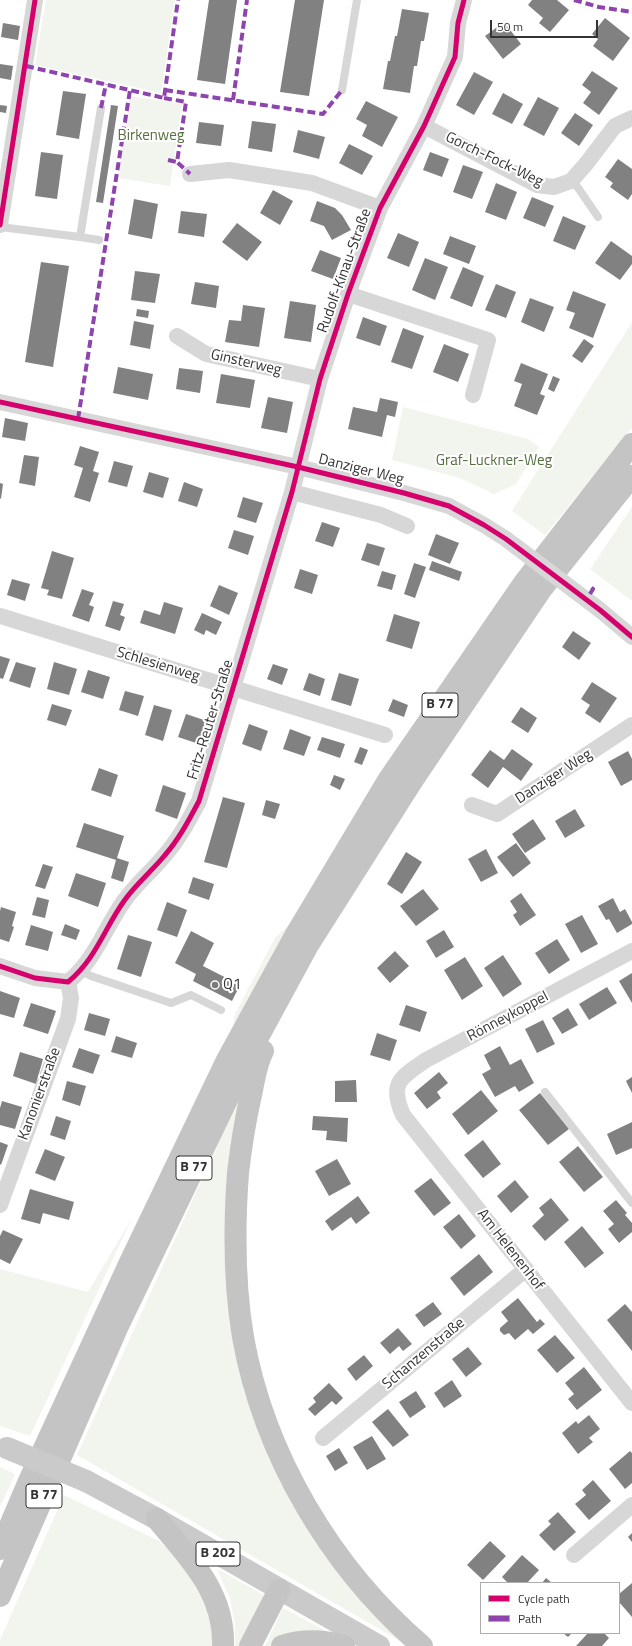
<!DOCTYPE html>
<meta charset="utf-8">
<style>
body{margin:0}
#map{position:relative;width:632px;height:1646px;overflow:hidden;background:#fff;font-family:"Titillium Web",sans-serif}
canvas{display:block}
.legend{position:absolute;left:480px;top:1582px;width:140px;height:52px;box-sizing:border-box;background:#fff;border:1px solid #adadad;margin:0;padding:5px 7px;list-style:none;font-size:12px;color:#333}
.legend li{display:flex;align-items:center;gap:8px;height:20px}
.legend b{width:20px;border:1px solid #adadad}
.scale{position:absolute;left:490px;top:20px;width:108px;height:18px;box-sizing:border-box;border:2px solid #333;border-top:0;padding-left:5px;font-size:12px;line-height:14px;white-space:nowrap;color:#333;-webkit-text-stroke:3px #fff;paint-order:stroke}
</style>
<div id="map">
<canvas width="632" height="1646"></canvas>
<ul class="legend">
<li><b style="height:5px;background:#d6006c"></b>Cycle path</li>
<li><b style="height:5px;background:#8e44ad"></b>Path</li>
</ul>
<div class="scale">50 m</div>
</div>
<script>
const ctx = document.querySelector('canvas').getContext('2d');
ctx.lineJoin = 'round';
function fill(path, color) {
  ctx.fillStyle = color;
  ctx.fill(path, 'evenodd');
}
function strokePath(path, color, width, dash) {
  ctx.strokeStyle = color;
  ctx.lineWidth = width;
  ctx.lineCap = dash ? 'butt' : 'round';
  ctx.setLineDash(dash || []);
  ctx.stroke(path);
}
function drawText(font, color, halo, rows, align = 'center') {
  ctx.font = font + ' "Titillium Web",sans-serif';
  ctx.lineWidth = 4;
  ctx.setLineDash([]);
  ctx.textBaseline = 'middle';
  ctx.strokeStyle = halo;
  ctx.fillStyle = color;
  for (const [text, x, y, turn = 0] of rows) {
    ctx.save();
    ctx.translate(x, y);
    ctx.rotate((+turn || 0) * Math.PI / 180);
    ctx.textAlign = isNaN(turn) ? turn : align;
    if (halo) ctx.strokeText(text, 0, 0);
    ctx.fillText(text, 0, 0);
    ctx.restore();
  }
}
const green = new Path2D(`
 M46,0h129l-14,93 -126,-28z
 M130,96l52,8 -12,82 -52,-8z
 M632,322v106l-87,107 -33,-24z
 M403,407l125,32 11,8 -23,37 -22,10 -34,-16 -68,-18z
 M632,507v94l-42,-32z
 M292,922l-59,105 2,-13 40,-76z
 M248,1078l-18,127 38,241 141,200 -332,-191z
 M132,1218l-102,218 -30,-10v-157l88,23z
 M0,1467l15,7 -15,33z
 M64,1495l95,46 20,17 27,34 10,54h-216v-6z
 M217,1569l47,26 -18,51h-11v-20l-5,-28z
 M283,1608l47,25 -49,7 -12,6h-4z`);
const building = new Path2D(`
 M209,0h28l-12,84 -28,-4z
 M295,0h29l-15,96 -29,-4z
 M532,0h25l12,10 -19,22 -11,-9 4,-5 -15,-13z
 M402,9l27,4 -5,28h-3l-4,25h-3l-4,27 -27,-4 5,-28h2l5,-25h2z
 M605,18l25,20 -17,23 -20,-15 5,-7 -6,-5z
 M504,22l17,22 -18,15 -18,-23z
 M3,23l17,3 -2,14 -17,-3z
 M0,64l13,2 -2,14 -11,-2z
 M592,71l26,17 -19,27 -16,-12 8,-11 -9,-7z
 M474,72l19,10 -19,33 -18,-10z
 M63,91l23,3 -7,45 -23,-4z
 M503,93l20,11 -11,20 -20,-10z
 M538,97l21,11 -15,28 -21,-11z
 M366,101l32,16 -16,30 -20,-11 5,-11 -11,-6z
 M0,105l7,1 -1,7 -6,-1z
 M111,105l7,1 -15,97 -7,-1z
 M575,113l18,12 -14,21 -18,-13z
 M252,121l24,3 -4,28 -24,-4z
 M199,122l25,3 -3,21 -25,-3z
 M298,130l27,7 -6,22 -26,-7z
 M349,144l24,12 -11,19 -23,-12z
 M41,152l22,3 -6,44 -22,-3z
 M430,152l19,7 -7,18 -19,-7z
 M618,159l14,10v25l-4,6 -18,-13 3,-4 -8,-6z
 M463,165l20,7 -11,27 -19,-7z
 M496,183l21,9 -11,28 -21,-8z
 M273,190l20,11 -13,24 -20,-12z
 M532,197l22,9 -9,21 -22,-9z
 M134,199l24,5 -6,35 -24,-5z
 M317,201l18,7 7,7 9,15 -19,10 -8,-14 -14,-5z
 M181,211l26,3 -3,23 -26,-4z
 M563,216l23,10 -11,24 -22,-9z
 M237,223l25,19 -15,19 -25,-19z
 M398,233l21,9 -10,25 -22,-9z
 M450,236l26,10 -7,18 -26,-10z
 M611,241l21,15v8l-12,16 -25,-17z
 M320,250l21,8 -8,21 -22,-8z
 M425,258l23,9 -13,33 -23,-10z
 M41,262l28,4 -16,101 -28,-5z
 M463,267l21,9 -12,31 -22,-9z
 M135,271l25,3 -5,29 -24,-3z
 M195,282l24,4 -3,22 -25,-4z
 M496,284l20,8 -10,26 -21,-8z
 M573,291l33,13 -13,34 -24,-10 6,-15 -9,-3z
 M530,298l24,9 -10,25 -23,-10z
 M290,301l26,4 -5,37 -27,-4z
 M243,305l22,3 -6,39 -34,-5 4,-22 12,1z
 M137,309l12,2 -1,7 -12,-2z
 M363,317l24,9 -7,20 -24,-8z
 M134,321l20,4 -4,24 -20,-4z
 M403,328l21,8 -12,33 -21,-7z
 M584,339l10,7 -12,17 -10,-7z
 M444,344l25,10 -11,28 -25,-10z
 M521,363l27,11 -8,20 5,2 -8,19 -23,-9 8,-22 -8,-3z
 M118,367l35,7 -5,26 -35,-7z
 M179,368l24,3 -3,22 -24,-4z
 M221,374l34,6 -5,28 -34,-5z
 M553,376l7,3 -6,13 -6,-3z
 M268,397l25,5 -6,31 -26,-5z
 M380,398l18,4 -3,15 -8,-2 -5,22 -34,-8 5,-22 24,5z
 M5,418l23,5 -3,18 -23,-4z
 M80,446l19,6 -6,19 6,2 -9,29 -16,-5 9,-29 -9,-3z
 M24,455l15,2 -4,29 -16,-3z
 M114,461l19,5 -6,21 -19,-5z
 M149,472l20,6 -6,20 -20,-6z
 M184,482l19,7 -6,18 -19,-6z
 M0,483l3,1 -2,15 -1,-1z
 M243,497l20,6 -7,20 -19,-6z
 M322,522l18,6 -7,19 -18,-6z
 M234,530l20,6 -6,19 -20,-7z
 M436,534l23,9 -9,21 -22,-9z
 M367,543l18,5 -6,18 -18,-6z
 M52,551l22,7 -12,41 -15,-4 2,-5 -8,-2z
 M432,561l30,11 -3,9 -30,-11z
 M414,563l12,4 -11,31 -11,-4z
 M300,569l18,6 -6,19 -18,-6z
 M382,571l14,4 -4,15 -15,-4z
 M12,579l18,5 -5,17 -18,-6z
 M219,585l19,8 -9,22 -19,-9z
 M82,589l12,4 -5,12 5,2 -5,15 -17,-6z
 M113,601l11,3 -4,11 5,2 -5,14 -15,-5z
 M164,602l19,6 -8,26 -35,-11 4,-13 16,5z
 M202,613l20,9 -6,13 -10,-5 -2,5 -10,-5z
 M394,614l26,8 -8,27 -26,-8z
 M573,631l18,12 -12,17 -17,-13z
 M0,656l10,3 -7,20 -3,-1z
 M16,662l20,6 -6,20 -21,-7z
 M54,662l23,7 -8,26 -22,-6z
 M273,664l15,5 -6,16 -15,-6z
 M88,670l22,7 -7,22 -22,-7z
 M309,673l16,6 -5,17 -17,-6z
 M339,673l20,6 -8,27 -20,-6z
 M592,682l25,16 -17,25 -15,-10 5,-8 -9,-6z
 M125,691l19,5 -6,20 -19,-6z
 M393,699l15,6 -4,12 -16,-6z
 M52,704l20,6 -6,16 -19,-6z
 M154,705l18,5 -9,31 -18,-6z
 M521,707l16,11 -9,15 -17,-11z
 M186,714l21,7 -8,23 -21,-7z
 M249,724l19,7 -7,20 -19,-7z
 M290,729l21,8 -7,19 -21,-7z
 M322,737l23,7 -5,14 -23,-8z
 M360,747l8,3 -6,15 -8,-3z
 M512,749l21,15 -12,17 -18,-14 -15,21 -17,-13 19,-25 14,10z
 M628,751l4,8v21l-11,6 -13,-24z
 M99,768l19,7 -7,22 -20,-7z
 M334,775l11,4 -5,11 -10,-5z
 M163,785l23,8 -9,26 -22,-8z
 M223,797l22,6 -18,65 -23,-6z
 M266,800l14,4 -5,15 -13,-4z
 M575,809l10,17 -20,12 -10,-17z
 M533,819l13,20 -21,14 -13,-19z
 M84,823l40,13 -7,22 12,4 -6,20 -12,-4 5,-18 -40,-13z
 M516,843l15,20 -18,14 -16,-20z
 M486,849l12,24 -17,9 -13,-23z
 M406,852l16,10 -20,32 -15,-10z
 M43,864l10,3 -8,22 -10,-3z
 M76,873l30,10 -8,24 -30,-11z
 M193,877l21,7 -5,16 -21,-7z
 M423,889l16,20 -23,17 -16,-20z
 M521,893l15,22 -16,11 -7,-11 4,-3 -7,-11z
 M37,897l12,3 -4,18 -13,-3z
 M613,898l7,14 5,-3 7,13v2l-15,9 -8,-14 -3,1 -8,-14z
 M167,902l20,8 -10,27 -20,-7z
 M1,907l15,5 -4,14 2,1 -5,15 -9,-3v-28z
 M582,915l16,29 -17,9 -16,-29z
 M65,924l15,6 -4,10 -15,-5z
 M31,925l22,7 -5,19 -23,-6z
 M444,930l10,17 -18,11 -10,-17z
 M191,931l23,12 -11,23 37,19 -8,16 -39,-20 3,-7 -21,-11z
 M128,935l24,7 -11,35 -24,-8z
 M557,939l13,21 -21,14 -14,-21z
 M395,951l14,15 -19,17 -13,-15z
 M503,955l19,29 -19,13 -19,-29z
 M465,957l18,29 -21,14 -18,-30z
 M632,973v30l-13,-22z
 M607,987l10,16 -28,17 -10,-16z
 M0,991l20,7 -6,20 -14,-4z
 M31,1003l25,8 -8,23 -25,-8z
 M406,1005l21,7 -7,20 -21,-7z
 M568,1008l10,17 -16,9 -10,-16z
 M89,1013l21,6 -5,17 -21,-6z
 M543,1020l12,24 -18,9 -12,-24z
 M377,1033l20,7 -7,21 -20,-6z
 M116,1036l21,7 -5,15 -21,-6z
 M500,1046l10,19 11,-6 13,24 -15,9 -4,-6 -20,11 -13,-23 9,-5 -7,-14z
 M79,1048l21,7 -7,19 -21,-7z
 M20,1052l23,7 -7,25 -23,-8z
 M439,1072l9,11 -11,9 4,6 -14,11 -13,-16z
 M632,1077v16l-6,-12z
 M356,1080l1,22h-22v-21z
 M67,1081l19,5 -6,20 -18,-6z
 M481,1090l17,21 -30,24 -16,-21z
 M540,1093l29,36 -21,16 -29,-35z
 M2,1101l20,6 -7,22 -15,-4v-17z
 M56,1116l15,5 -6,19 -15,-5z
 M313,1116l35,2 -1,24 -21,-2 1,-9 -15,-1z
 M632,1122v26l-16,7 -9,-21z
 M483,1140l18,24 -18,14 -19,-23z
 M0,1142l8,3 -7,20 -1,-1z
 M578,1146l25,31 -19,15 -25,-30z
 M45,1149l20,8 -10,24 -20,-8z
 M337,1159l14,25 -22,12 -14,-25z
 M431,1178l20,25 -17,13 -20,-25z
 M515,1180l14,17 -18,16 -14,-17z
 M30,1189l44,13 -5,18 -26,-7 -3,11 -19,-5z
 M358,1196l12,17 -14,11 -5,-7 -19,14 -7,-10z
 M551,1198l18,22 -24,21 -13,-15 12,-11 -5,-7z
 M616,1200l11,13 -2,2 7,8v9l-13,11 -11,-14 6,-5 -11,-13z
 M459,1214l17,22 -15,13 -18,-22z
 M582,1226l22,27 -19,15 -21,-26z
 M3,1230l20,9 -13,25 -10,-5v-23z
 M479,1254l14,18 -29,24 -14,-18z
 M518,1298l19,24 3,-3 5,5 -12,10 -5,-5 -13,11 -6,-7 -5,2 -4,-4v-3l8,-7 -7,-9z
 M433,1302l9,12 -18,13 -9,-12z
 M625,1304l7,8v39l-25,-31z
 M398,1328l14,16 -9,7 -4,-5 -9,8 -10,-11z
 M555,1335l20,23 -18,15 -20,-23z
 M468,1347l14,17 -16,13 -14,-18z
 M364,1355l9,11 -17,15 -9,-12z
 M584,1367l18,23 -25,20 -9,-11 6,-5 -9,-11z
 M452,1380l10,16 -18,12 -10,-15z
 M329,1383l14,15 -7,7 -4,-4 -17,15 -7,-7 8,-7 -3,-4z
 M416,1391l10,16 -16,11 -11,-16z
 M388,1409l21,26 -16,12 -21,-25z
 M589,1415l11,14 -11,9 4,4 -15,12 -16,-21 14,-12 2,3z
 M372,1436l14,23 -19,11 -14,-23z
 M339,1448l9,15 -13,8 -9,-15z
 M630,1451l2,2v30l-7,6 -16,-20z
 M593,1480l18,21 -22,19 -14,-16 11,-9 -4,-5z
 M558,1512l18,20 -22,19 -15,-16 12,-11 -3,-3z
 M632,1533v9l-4,-5z
 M490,1541l16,15 -23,24 -16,-15z
 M522,1555l17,15 -12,13h-19l-6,-6z
 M546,1578l6,5h-10z
 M632,1583v34l-13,-15v-8z
 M563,1633h9l-4,4z
 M588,1633h16l5,5 -7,8h-26z`);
const lane = new Path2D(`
 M342,90l15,-90
 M572,179l26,38
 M0,227l80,10 21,-129
 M80,237l19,3
 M81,971l10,5 80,27 20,-8 30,15
 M545,1092l87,111`);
const street = new Path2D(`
 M424,126l113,59 17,2 17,-6 15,-17 29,-38 17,-8
 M190,174l39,-4 83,13 68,25
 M0,225l35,-225
 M348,294l140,46 -15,55
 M177,336l29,18 114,25
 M0,402l298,65 106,26 45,13 35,19 22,14
 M292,492l89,23 26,11
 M600,610l32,27
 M0,616l385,119
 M472,805l25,9 135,-89
 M632,951l-206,109c-26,18 -37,23 -23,55l229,288
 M0,966l35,12 33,4c28,-23 36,-53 56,-81 11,-16 28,-30 41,-46 14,-16 24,-35 34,-54l93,-309 28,-113 28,-85 32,-86 44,-82 31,-69 3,-34 6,-23
 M0,1205l68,-186 3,-21 -3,-16
 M323,1438l203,-169
 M574,1555l58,-50`);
const primary = new Path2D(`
 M86,1481l71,38 222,127`);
const highway = new Path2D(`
 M263,1051c-7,13 -9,30 -12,44 -6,26 -10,52 -13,78 -4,54 -4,110 5,164 21,118 88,231 179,309
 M157,1519c32,39 68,73 66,127
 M0,1549l29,-68 102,-221 96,-200 68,-124 94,-157 135,-196 108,-139
 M0,1596l117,-268 133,-276 58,-107 104,-164 128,-190 92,-115
 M250,1646l29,-56
 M282,1646c21,-7 41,-6 62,0`);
const streetBridge = new Path2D(`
 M506,539l94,71`);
const primaryBridge = new Path2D(`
 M7,1448l79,33`);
const quiet = new Path2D(`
 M574,0l25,7 33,5
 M26,66l138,32 14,-98
 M165,90l158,24 19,-24
 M164,98l22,4 -9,60 13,12
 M233,100l14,-100
 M101,108l5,-24
 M168,160l9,2
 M78,419l52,-329
 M590,594l3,-5 -3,-2`);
const cycleway = new Path2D(`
 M0,225l35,-225
 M0,402l298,65 106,26 45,13 35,19 22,14 94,71 32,27
 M0,966l35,12 33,4c28,-23 36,-53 56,-81 11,-16 28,-30 41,-46 14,-16 24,-35 34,-54l93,-309 28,-113 28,-85 32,-86 44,-82 31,-69 3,-34 6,-23`);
const markers = [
 [215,985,4,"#7a7a7a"]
];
const shields = [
 [440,705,36],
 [194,1168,36],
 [44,1496,36],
 [218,1554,44]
];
const shieldNames = [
 ["B 77",440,705],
 ["B 77",194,1168],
 ["B 77",44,1496],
 ["B 202",218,1554]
];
const parkNames = [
 ["Birkenweg",151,136],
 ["Graf-Luckner-Weg",494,461]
];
const streetNames = [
 ["Gorch-Fock-Weg",494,160,26],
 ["Rudolf-Kinau-Straße",345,271,-70],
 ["Ginsterweg",246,363,13],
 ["Danziger Weg",361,470,14],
 ["Schlesienweg",158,665,17],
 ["Fritz-Reuter-Straße",211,720,-73],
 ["Danziger Weg",554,777,-33],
 ["Rönneykoppel",508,1017,-28],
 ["Kanonierstraße",40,1094,-70],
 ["Am Helenenhof",510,1250,52],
 ["Schanzenstraße",424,1354,-40]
];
const poiNames = [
 ["Q1",223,985]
];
fill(green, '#f1f5ed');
fill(building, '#818181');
strokePath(lane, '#d7d7d7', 8);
strokePath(street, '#d7d7d7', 16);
strokePath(primary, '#cacaca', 22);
strokePath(highway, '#c4c4c4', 22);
strokePath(streetBridge, '#d7d7d7', 16);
strokePath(primaryBridge, '#cacaca', 22);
strokePath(quiet, '#8e44ad', 4, [8, 4]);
strokePath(cycleway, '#d6006c', 5);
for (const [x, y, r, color] of markers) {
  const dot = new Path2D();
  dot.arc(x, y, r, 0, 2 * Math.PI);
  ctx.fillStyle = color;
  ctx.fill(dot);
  strokePath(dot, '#fff', 1.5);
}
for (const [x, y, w] of shields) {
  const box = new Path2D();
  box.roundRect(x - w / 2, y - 12, w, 24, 3);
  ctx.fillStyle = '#fff';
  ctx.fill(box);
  strokePath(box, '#333', 1);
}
drawText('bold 14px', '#333', null, shieldNames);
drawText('15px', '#56703f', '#fff', parkNames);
drawText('15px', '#333', '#fff', streetNames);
drawText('15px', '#333', '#fff', poiNames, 'left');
</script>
